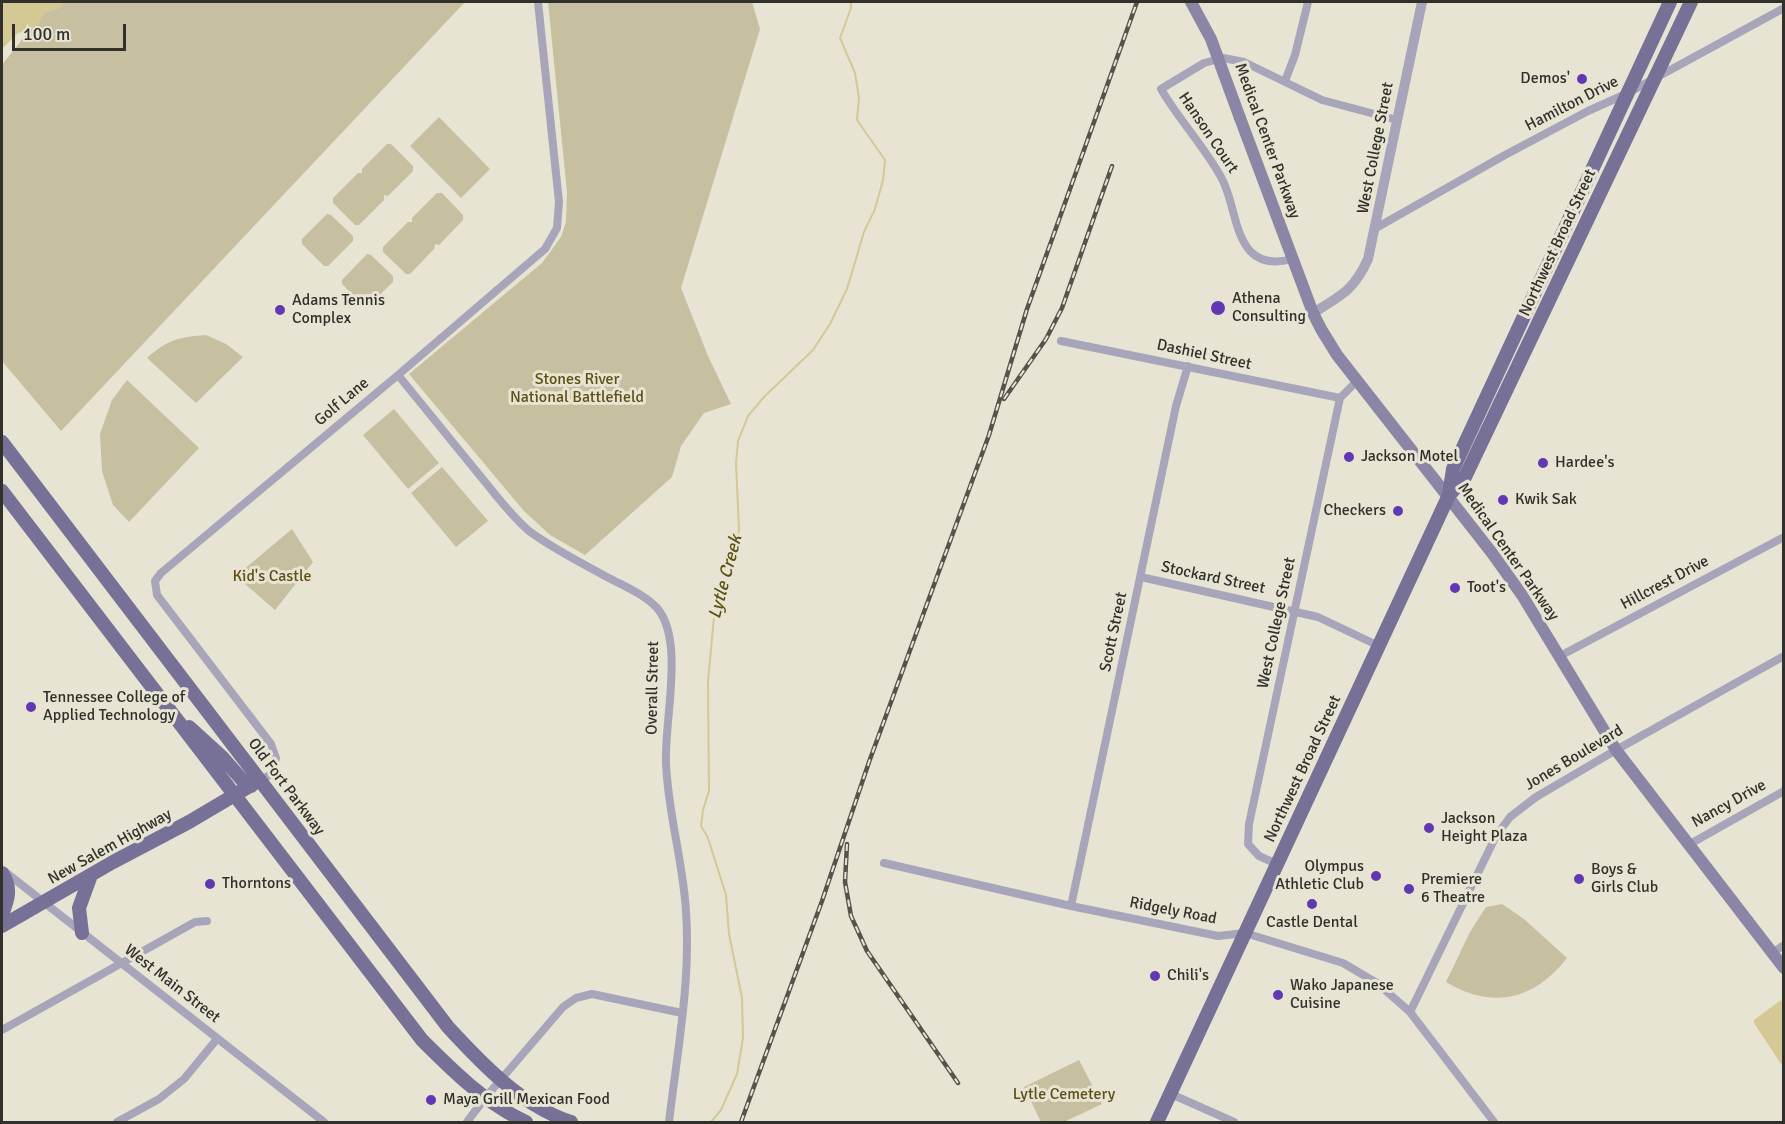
<!DOCTYPE html>
<style>
body{margin:0}
#map{position:relative;width:1785px;height:1124px;overflow:hidden;background:#e7e4d3;font-family:Signika,sans-serif}
canvas{display:block}
.frame{position:absolute;inset:0;border:3px solid #32302a;pointer-events:none}
.scale{position:absolute;left:12px;top:24px;width:114px;height:27px;box-sizing:border-box;border:3px solid #32302a;border-top:0;padding-left:8px;font-size:18px;line-height:21px;white-space:nowrap;color:#32302a;-webkit-text-stroke:4px #e7e4d3;paint-order:stroke}
</style>
<div id="map">
<canvas width="1785" height="1124"></canvas>
<div class="frame"></div>
<div class="scale">100 m</div>
</div>
<script>
const ctx = document.querySelector('canvas').getContext('2d');
ctx.lineJoin = 'round';
function fill(path, color) {
  ctx.fillStyle = color;
  ctx.fill(path, 'evenodd');
}
function strokePath(path, color, width, dash) {
  ctx.strokeStyle = color;
  ctx.lineWidth = width;
  ctx.lineCap = dash ? 'butt' : 'round';
  ctx.setLineDash(dash || []);
  ctx.stroke(path);
}
function drawText(font, color, halo, rows, align = 'center') {
  ctx.font = font + ' Signika,sans-serif';
  ctx.lineWidth = 6;
  ctx.setLineDash([]);
  ctx.textBaseline = 'middle';
  ctx.strokeStyle = halo;
  ctx.fillStyle = color;
  for (const [text, x, y, turn = 0] of rows) {
    ctx.save();
    ctx.translate(x, y);
    ctx.rotate((+turn || 0) * Math.PI / 180);
    ctx.textAlign = isNaN(turn) ? turn : align;
    if (halo) ctx.strokeText(text, 0, 0);
    ctx.fillText(text, 0, 0);
    ctx.restore();
  }
}
const green = new Path2D(`
 M48,2h417l-404,429 -59,-70v-296l33,-42z
 M548,2h204l8,27 -79,259 27,68 23,48 -27,9 -23,33 -9,31 -87,78 -35,-20 -26,-24 -115,-137 133,-111 19,-26 5,-15 1,-30z
 M439,117l51,52 -29,29 -51,-52z
 M387,144h4l22,22v5l-25,25 -4,-1v5l-25,25h-4l-22,-22v-5l25,-25h4v-4z
 M437,193h5l21,22v5l-24,25 -4,-1 -1,5 -24,25h-4l-23,-22v-5l25,-25h4v-4z
 M327,214l4,1 22,21v5l-25,25h-4l-22,-22v-5z
 M367,254l4,1 22,21v6l-25,24h-4l-22,-22v-4z
 M206,335l20,9 17,13 -47,46 -49,-45c20,-18 32,-21 59,-23z
 M127,380l72,68 -70,74 -16,-17 -11,-34 -2,-37 12,-34z
 M394,409l45,54 -31,26 -45,-54z
 M442,467l46,54 -32,26 -45,-54z
 M292,529l21,33 -38,48 -39,-34z
 M1502,904l22,15 43,39c-33,42 -74,52 -121,24l24,-50 16,-25z
 M1079,1060l23,44 -38,18h-23l-17,-35z`);
const water = new Path2D(`
 M6,2h60l-8,7 -13,4 -9,15 -18,5 -16,16v-45z
 M1781,1000l3,3 -1,64 -29,-44v-3z`);
const stream = new Path2D(`
 M711,1122l10,-12 16,-36 6,-36 -1,-40 -13,-64 -3,-39 -18,-57 -7,-12 2,-16 6,-19 -1,-110 6,-64 7,-33 12,-23 6,-31 -3,-67 2,-22 10,-25 16,-19 49,-47 17,-26 17,-35 17,-57 11,-23 8,-29 2,-20 -28,-40 2,-22 -4,-25 -15,-35 11,-30v-6`);
const minor = new Path2D(`
 M1285,81l10,-26 13,-53
 M1376,228l129,-73 83,-44 40,-18 156,-85
 M1292,259c-15,4 -31,4 -42,-8 -17,-20 -16,-51 -29,-74 -17,-31 -42,-57 -60,-88l43,-26 19,-5 21,4 78,38 75,20
 M1061,341l279,57
 M398,375c28,34 55,68 83,102 15,18 30,39 48,54 26,19 54,33 82,48 15,8 34,16 46,29 28,32 7,113 9,155 2,51 17,98 20,148 5,70 -9,142 -17,211
 M1141,577l177,40 61,29
 M1560,656l224,-119
 M260,780l12,-6 4,-16 -5,-14 -114,-149 -2,-14 6,-8 237,-198 147,-126 12,-21 2,-26 -21,-200
 M1690,844l94,-53
 M884,863l187,43 147,30 27,-3 98,30 34,20 33,29 84,110
 M1277,864l-18,-8 -11,-12 1,-20 91,-426 17,-17
 M4,871l320,251
 M1071,906l105,-500 12,-40
 M1772,953l12,-8
 M1410,1012l86,-176 14,-19 26,-20 80,-47 168,-94
 M2,1030l193,-108 12,-1
 M1171,1094l63,28
 M117,1122l42,-23 25,-20 33,-40
 M467,1122l18,-24 78,-91 13,-9 16,-4 90,19`);
const tertiary = new Path2D(`
 M1313,313c29,-18 41,-23 55,-54l54,-257`);
const secondary = new Path2D(`
 M1240,118l73,195 8,16 16,26 155,198 30,42 94,155 168,218`);
const primary = new Path2D(`
 M2,442l446,585c35,38 74,79 123,95
 M2,491l420,549c31,31 63,63 104,82
 M1450,494l15,-17 226,-475
 M189,727l34,31 20,23 8,5
 M2,873c10,15 6,26 0,42
 M2,926l111,-64 76,-40 71,-42
 M82,933l-3,-25 12,-33
 M1157,1122l292,-627 4,-26 217,-467`);
const rail = new Path2D(`
 M1004,399l42,-60 16,-31 50,-142
 M847,844l-2,38 6,34 16,35 91,132
 M741,1122l81,-221 47,-139 120,-327 38,-126 110,-307`);
const secondaryBridge = new Path2D(`
 M1191,2l20,37 29,79`);
const markers = [
 [1582,79,6,"#6039b2"],
 [1218,308,8,"#6039b2"],
 [280,310,6,"#6039b2"],
 [1349,457,6,"#6039b2"],
 [1543,463,6,"#6039b2"],
 [1503,500,6,"#6039b2"],
 [1398,511,6,"#6039b2"],
 [1455,588,6,"#6039b2"],
 [31,707,6,"#6039b2"],
 [1429,828,6,"#6039b2"],
 [1376,876,6,"#6039b2"],
 [1579,879,6,"#6039b2"],
 [210,884,6,"#6039b2"],
 [1409,889,6,"#6039b2"],
 [1312,904,6,"#6039b2"],
 [1155,976,6,"#6039b2"],
 [1278,995,6,"#6039b2"],
 [431,1100,6,"#6039b2"]
];
const poiNames = [
 ["Demos'",1570,79,"right"],
 ["Athena",1232,299],
 ["Consulting",1232,317],
 ["Adams Tennis",292,301],
 ["Complex",292,319],
 ["Jackson Motel",1361,457],
 ["Hardee's",1555,463],
 ["Kwik Sak",1515,500],
 ["Checkers",1386,511,"right"],
 ["Toot's",1467,588],
 ["Tennessee College of",43,698],
 ["Applied Technology",43,716],
 ["Jackson",1441,819],
 ["Height Plaza",1441,837],
 ["Olympus",1364,867,"right"],
 ["Athletic Club",1364,885,"right"],
 ["Boys &",1591,870],
 ["Girls Club",1591,888],
 ["Premiere",1421,880],
 ["6 Theatre",1421,898],
 ["Thorntons",222,884],
 ["Castle Dental",1312,923,"center"],
 ["Chili's",1167,976],
 ["Wako Japanese",1290,986],
 ["Cuisine",1290,1004],
 ["Maya Grill Mexican Food",443,1100]
];
const streetNames = [
 ["Hamilton Drive",1572,104,-27],
 ["Hanson Court",1208,133,56],
 ["Medical Center Parkway",1267,141,70],
 ["West College Street",1376,148,-79],
 ["Northwest Broad Street",1558,243,-65],
 ["Dashiel Street",1204,355,12],
 ["Golf Lane",342,402,-40],
 ["Medical Center Parkway",1508,552,55],
 ["Stockard Street",1213,578,12],
 ["Hillcrest Drive",1665,583,-28],
 ["West College Street",1277,623,-78],
 ["Scott Street",1114,632,-78],
 ["Overall Street",653,688,-89],
 ["Jones Boulevard",1574,758,-31],
 ["Northwest Broad Street",1303,769,-65],
 ["Old Fort Parkway",286,787,53],
 ["Nancy Drive",1729,804,-29],
 ["New Salem Highway",110,847,-29],
 ["Ridgely Road",1173,911,11],
 ["West Main Street",172,984,38]
];
const parkNames = [
 ["Stones River",577,380],
 ["National Battlefield",577,398],
 ["Kid's Castle",272,577],
 ["Lytle Cemetery",1064,1095]
];
const waterNames = [
 ["Lytle Creek",726,577,-75]
];
fill(green, '#c6bfa0');
fill(water, '#d4c894');
strokePath(stream, '#d4c894', 2);
strokePath(minor, '#a8a5bb', 8);
strokePath(tertiary, '#a8a5bb', 10);
strokePath(secondary, '#8b86a6', 12);
strokePath(primary, '#777097', 14);
strokePath(rail, '#55534b', 4.5);
strokePath(rail, '#e7e4d3', 2, [7]);
strokePath(secondaryBridge, '#8b86a6', 12);
for (const [x, y, r, color] of markers) {
  const dot = new Path2D();
  dot.arc(x, y, r, 0, 2 * Math.PI);
  ctx.fillStyle = color;
  ctx.fill(dot);
  strokePath(dot, '#e7e4d3', 2);
}
drawText('16px', '#32302a', '#e7e4d3', poiNames, 'left');
drawText('16px', '#32302a', '#e7e4d3', streetNames);
drawText('16px', '#5e5013', '#e7e4d3', parkNames);
drawText('italic 18px', '#5f5114', '#e7e4d3', waterNames);
</script>
